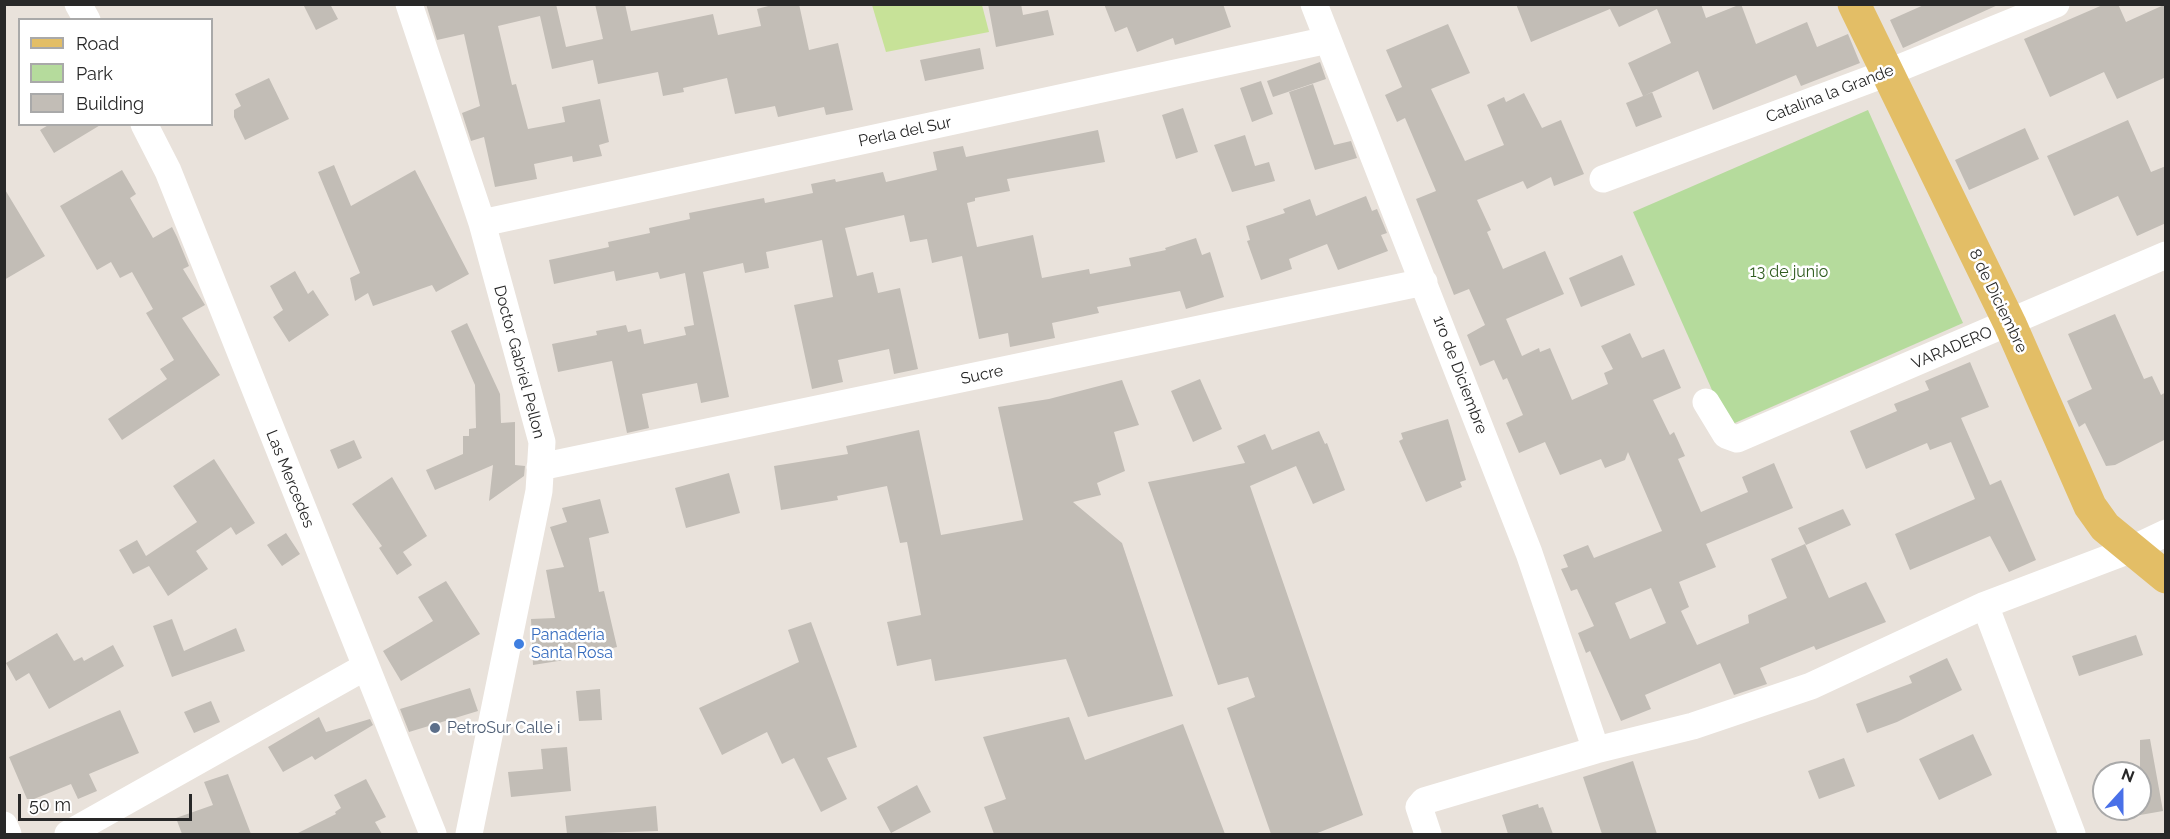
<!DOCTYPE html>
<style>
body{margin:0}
#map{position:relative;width:2170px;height:839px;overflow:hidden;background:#e9e2db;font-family:Raleway,sans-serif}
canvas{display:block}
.frame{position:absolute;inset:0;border:6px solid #282828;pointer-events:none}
.legend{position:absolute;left:18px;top:18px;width:195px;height:108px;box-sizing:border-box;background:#fff;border:2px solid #a9a9a9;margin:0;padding:8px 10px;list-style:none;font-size:18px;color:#282828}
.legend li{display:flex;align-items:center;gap:12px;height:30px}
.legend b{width:30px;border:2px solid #a9a9a9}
.north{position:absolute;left:2092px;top:761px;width:60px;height:60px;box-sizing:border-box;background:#fff;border:2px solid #a9a9a9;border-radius:50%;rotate:21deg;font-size:16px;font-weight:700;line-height:24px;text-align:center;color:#282828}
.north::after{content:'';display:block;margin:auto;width:21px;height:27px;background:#4970e8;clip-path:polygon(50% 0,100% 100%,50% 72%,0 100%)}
.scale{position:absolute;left:18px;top:794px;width:174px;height:27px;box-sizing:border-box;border:3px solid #282828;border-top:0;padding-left:8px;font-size:18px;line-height:21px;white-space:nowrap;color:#282828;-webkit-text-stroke:4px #fff;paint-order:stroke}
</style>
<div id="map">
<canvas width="2170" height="839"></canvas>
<div class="frame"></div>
<ul class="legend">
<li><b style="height:8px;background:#e3be66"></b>Road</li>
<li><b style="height:16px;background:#b5db9c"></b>Park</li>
<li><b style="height:16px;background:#c2bdb6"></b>Building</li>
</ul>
<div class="north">N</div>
<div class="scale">50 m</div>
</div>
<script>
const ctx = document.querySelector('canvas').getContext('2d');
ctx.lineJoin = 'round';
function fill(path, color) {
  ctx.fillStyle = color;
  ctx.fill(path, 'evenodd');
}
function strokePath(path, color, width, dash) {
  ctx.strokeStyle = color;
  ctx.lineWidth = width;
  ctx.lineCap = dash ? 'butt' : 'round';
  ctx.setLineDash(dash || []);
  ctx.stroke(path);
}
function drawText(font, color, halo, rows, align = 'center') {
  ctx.font = font + ' Raleway,sans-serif';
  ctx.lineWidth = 5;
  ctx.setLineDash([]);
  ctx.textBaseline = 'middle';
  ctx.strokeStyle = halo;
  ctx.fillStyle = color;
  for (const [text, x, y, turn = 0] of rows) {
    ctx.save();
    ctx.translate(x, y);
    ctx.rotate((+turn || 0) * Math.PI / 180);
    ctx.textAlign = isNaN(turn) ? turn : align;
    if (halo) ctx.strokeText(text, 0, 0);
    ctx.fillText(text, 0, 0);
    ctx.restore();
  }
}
const green = new Path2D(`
 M1868,110l95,213 -235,103 -95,-214z`);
const pitch = new Path2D(`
 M872,5h110l7,27 -103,20z`);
const building = new Path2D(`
 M303,4h27l8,15 -22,11z
 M426,4h130l10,43 37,-8 -8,-35h30l6,27 82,-17 5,21 43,-9 -4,-17 19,-5h23l10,46 29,-7 15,67 -27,5 -2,-8 -46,10 -3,-11 -40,8 -8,-36 -44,10 1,4 -21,4 -5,-24 -60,12 -5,-24 -41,9 -12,-53 -42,10 14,59 4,-1 12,45 37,-7 -3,-15 38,-8 9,43 -10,3 3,11 -29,6 -1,-6 -38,8 3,15 -42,8 -11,-50 -13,4 -9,-28 18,-7 -16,-72 -27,6z
 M988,4h33l2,11 25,-5 6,25 -58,12z
 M1104,4h119l8,23 -56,18 -2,-7 -36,14 -10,-25 -12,5z
 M1516,4h185l5,14 35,-14 15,40 51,-22 10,25 31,-13 12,29 -59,23 -5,-11 -83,35 -15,-39 -54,25 8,-4 10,25 -26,10 -10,-24 17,-7 -15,-33 43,-20 -14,-34 -38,18 -9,-18 -79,33z
 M1926,4h74l-97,44 -13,-28z
 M2105,4h13l8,18 40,-18v73l-49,22 -13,-27 -54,25 -26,-58z
 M1448,24l22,49 -39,16 34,72 39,-16 -17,-40 17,-8 2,5 18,-9 18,35 19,-8 23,54 -30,12 -3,-9 -24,12 -4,-8 -46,19 14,30 -4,2 16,37 42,-18 19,43 -58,25 16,37 17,-8 1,4 10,-4 22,52 36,-16 -4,-11 9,-4 -12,-23 29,-13 12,25 22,-9 17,39 -28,12 17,35 4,-3 11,24 -7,3 23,53 47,-20 -6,-15 32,-14 19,45 -87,36 10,23 -37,15 10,25 -8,4 16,34 52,-22 -1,-8 39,-17 -16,-39 34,-15 24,54 37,-16 20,40 -70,28 -2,-4 -54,22 7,16 -33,11 -14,-32 -75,32 6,14 -30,12 -31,-70 -4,2 -8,-20 16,-7 -17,-37 -6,2 -10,-22 7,-2 -5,-12 25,-10 6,13 68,-27 -34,-79 -3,8 -20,8 -4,-9 -41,16 -15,-33 -26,11 -13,-30 17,-8 -16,-37 -4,2 -9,-20 -14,6 -13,-31 18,-10 -16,-36 -15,6 -38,-96 20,-8 -31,-73 -8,4 -12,-27 17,-8 -16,-37zM1651,588l15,35 -36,16 -15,-36z
 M980,48l4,21 -59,12 -5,-21z
 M1320,62l6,17 -53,18 -6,-16z
 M269,78l20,41 -44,21 -11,-23v-7l7,-4 -6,-12z
 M1261,81l12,33 -21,8 -12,-34z
 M1313,84l21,61 17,-4 6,17 -42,12 -26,-78z
 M1183,108l15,44 -22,7 -14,-44z
 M2128,120l23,52 15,-6v57l-29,13 -19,-40 -44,20 -27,-60z
 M50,124h52l-48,29 -14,-23z
 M2025,128l14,31 -70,31 -14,-30z
 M1098,130l7,32 -98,17 3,12 -35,7v3l-8,2 10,44 56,-12 9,43 47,-9 1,5 41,-8 -2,-8 37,-8 -1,-2 31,-10 6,17 8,-3 14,45 -38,12 -6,-18 -83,16 2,6 -47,10 3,15 -45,9 -2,-14 -29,6 -17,-83 -30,7 -5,-24 -17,3 -6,-27 -59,13 12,48 16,-4 5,21 22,-5 18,81 -24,5 -5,-25 -51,11 5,22 -31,7 -18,-84 39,-8 -11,-57 -56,12 3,16 -24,5 -2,-10 -40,9 26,125 -28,6 -4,-20 -55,11 7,34 -22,5 -15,-72 -54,11 -6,-28 45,-9 -1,-4 30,-6 2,7 13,-3 3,15 42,-9 -2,-8 10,-2 -9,-52 -25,6 -2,-7 -42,9 -2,-10 -60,13 -5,-24 60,-13 -1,-5 42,-9 -1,-5 41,-9 -1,-6 75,-15 1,5 48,-10 -2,-9 24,-5 1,3 47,-10 3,10 51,-12 -4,-18 30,-6 3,11z
 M1245,135l10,31 14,-4 6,19 -43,11 -18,-47z
 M334,165l17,41 64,-36 54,104 -33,18 -4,-7 -59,21 -5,-13 -13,8 -5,-23 10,-5 -42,-101z
 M122,170l14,24 -6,4 23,40 19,-11 5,10 12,29 -6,3 22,36 -23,13 38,57 -98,65 -14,-21 59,-40 -7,-10 14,-9 -28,-47 7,-4 -21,-37 -12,6 -9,-16 -14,8 -37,-64z
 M4,188l41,68 -41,24z
 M1366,196l6,15 5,-2 10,24 -6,2 7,16 -50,19 -11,-26 -38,15 3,10 -31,11 -14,-39 3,-1 -4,-14 39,-13 -2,-4 27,-10 6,17z
 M1622,255l13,30 -54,22 -12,-29z
 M295,271l13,23 5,-4 16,25 -40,27 -16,-25 10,-7 -13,-24z
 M2115,314l29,65 8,-3 9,19 5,-3v47l-51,26 -9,1 -21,-43 -6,4 -12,-26 25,-12 -24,-55z
 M467,323l33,71 1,29 14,-1v43l10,1 -1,10 -35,25 4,-36 -58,25 -9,-20 37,-16v-18h6v-7l7,-1 -1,-43 -24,-54z
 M1970,362l19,45 -28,11 29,67 11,-5 35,80 -27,12 -19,-36 -80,34 -15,-36 80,-35 -24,-57 -21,8 -3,-7 -61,26 -16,-38 47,-20 -3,-7 35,-14 -4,-9z
 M1200,379l22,50 -29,13 -22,-51z
 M1122,380l17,45 -25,7 11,39 -28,12 4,12 -28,7 49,41 51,153 -85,21 -22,-58 -131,22 -4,-22 -34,7 -10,-44 34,-7 -14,-73 -7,1 -13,-57 -50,10 1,4 -57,10 -7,-44 74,-12 -2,-8 73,-16 22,105 82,-15 -25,-113 51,-8z
 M1448,419l18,61 -6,2 2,5 -36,15 -27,-61 4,-2 -2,-6z
 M1319,431l6,13 2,-1 18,47 -32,14 -17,-38 -46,20 113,329 -48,19h-44l-44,-126 28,-11 -7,-20 -30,8 -70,-203 97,-19 -8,-17 28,-12 7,16z
 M354,440l8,18 -24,11 -8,-19z
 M214,459l41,64 -19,12 -5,-8 -35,24 12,18 -40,27 -19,-30 -16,8 -14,-24 18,-10 9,16 51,-34 -24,-36z
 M729,473l11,40 -54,15 -11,-40z
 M392,477l35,59 -24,16 9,13 -15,10 -18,-27 3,-2 -30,-42z
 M600,499l9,34 -20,5 10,54 5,-1 13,56 -21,5v3l-63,10 -2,-46 24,-1 -9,-48 18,-3 -14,-40 17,-5 -5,-14z
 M1843,509l8,16 -45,20 -8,-17z
 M286,533l14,21 -18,12 -15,-21z
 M446,581l34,53 -79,47 -18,-30 50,-30 -15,-24z
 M172,619l12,32 52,-23 9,23 -73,26 -19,-51z
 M811,622l46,125 -30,11 20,41 -26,13 -27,-54 -12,6 -15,-32 -45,23 -23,-47 100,-46 -11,-32z
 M57,633l17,28 8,-4 2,4 29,-16 11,21 -75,43 -20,-36 -13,8 -10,-18z
 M2136,635l7,20 -64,21 -7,-20z
 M1947,658l15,32 -65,32 -30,11 -11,-29 56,-21 -3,-7z
 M470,688l8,23 -69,21 -9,-23z
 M600,689l2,31 -23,1 -3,-30z
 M211,701l9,21 -26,11 -10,-21z
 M120,710l19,43 -50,21 8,17 -19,8 -7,-15 -37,15h-7l-18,-42z
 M319,717l7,15 44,-13 3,6 -58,35 -3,-4 -29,16 -15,-25z
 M1069,717l16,43 98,-36 42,110h-231l-10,-27 22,-8 -23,-62z
 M1973,734l19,41 -53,25 -20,-41z
 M2150,739l13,72 -23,4v-75z
 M567,747l4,44 -60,6 -3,-25 35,-3 -2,-20z
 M1844,758l11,28 -36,13 -11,-28z
 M1633,761l24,73h-55l-19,-57z
 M228,774l23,60h-69l-6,-16 37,-13 -9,-23z
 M366,779l20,38 -11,5 7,12h-86l40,-20 -1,-2 6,-4 -7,-13z
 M917,785l14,27 -40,21 -14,-26z
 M1538,804l1,4 4,-1 10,27h-45l-6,-19z
 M656,806l2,25 -91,3 -2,-18z`);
const minor = new Path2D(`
 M78,4l9,16
 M409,4l73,219 60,219 -3,49 -70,343
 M1314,4l215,549 67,197
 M144,124l24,47 265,663
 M1603,179l284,-106 169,-69
 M482,223l846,-183
 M1706,402l20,33 11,4 429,-184
 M540,467l884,-185
 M1985,605l87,229
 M4,825l4,9
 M68,834l297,-167
 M1428,834l-9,-27 5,-6 172,-51 97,-24 118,-40 174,-81 145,-55 36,-17`);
const major = new Path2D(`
 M1854,4l156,320 80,182 15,21 61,50`);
const markers = [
 [519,644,6,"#3f7fe0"],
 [435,728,6,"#5c6f8a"]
];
const streetNames = [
 ["Catalina la Grande",1830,94,-21],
 ["Perla del Sur",905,132,-12],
 ["8 de Diciembre",1998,301,64],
 ["VARADERO",1952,348,-23],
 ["Doctor Gabriel Pellon",519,362,75],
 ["Sucre",982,375,-12],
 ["1ro de Diciembre",1460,375,69],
 ["Las Mercedes",290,479,68]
];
const parkNames = [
 ["13 de junio",1789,272]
];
const shopNames = [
 ["Panaderia",531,635],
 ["Santa Rosa",531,653]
];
const serviceNames = [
 ["PetroSur Calle i",447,728]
];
fill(green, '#b5db9c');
fill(pitch, '#c7e298');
fill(building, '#c2bdb6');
strokePath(minor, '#fff', 27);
strokePath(major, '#e3be66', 33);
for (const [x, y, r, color] of markers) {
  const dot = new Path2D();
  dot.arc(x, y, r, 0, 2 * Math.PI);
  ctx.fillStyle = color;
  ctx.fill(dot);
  strokePath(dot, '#fff', 2);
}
drawText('16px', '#282828', '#fff', streetNames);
drawText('16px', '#305d20', '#fff', parkNames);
drawText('16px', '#366cbe', '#fff', shopNames, 'left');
drawText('16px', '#4e5e75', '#fff', serviceNames, 'left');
</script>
